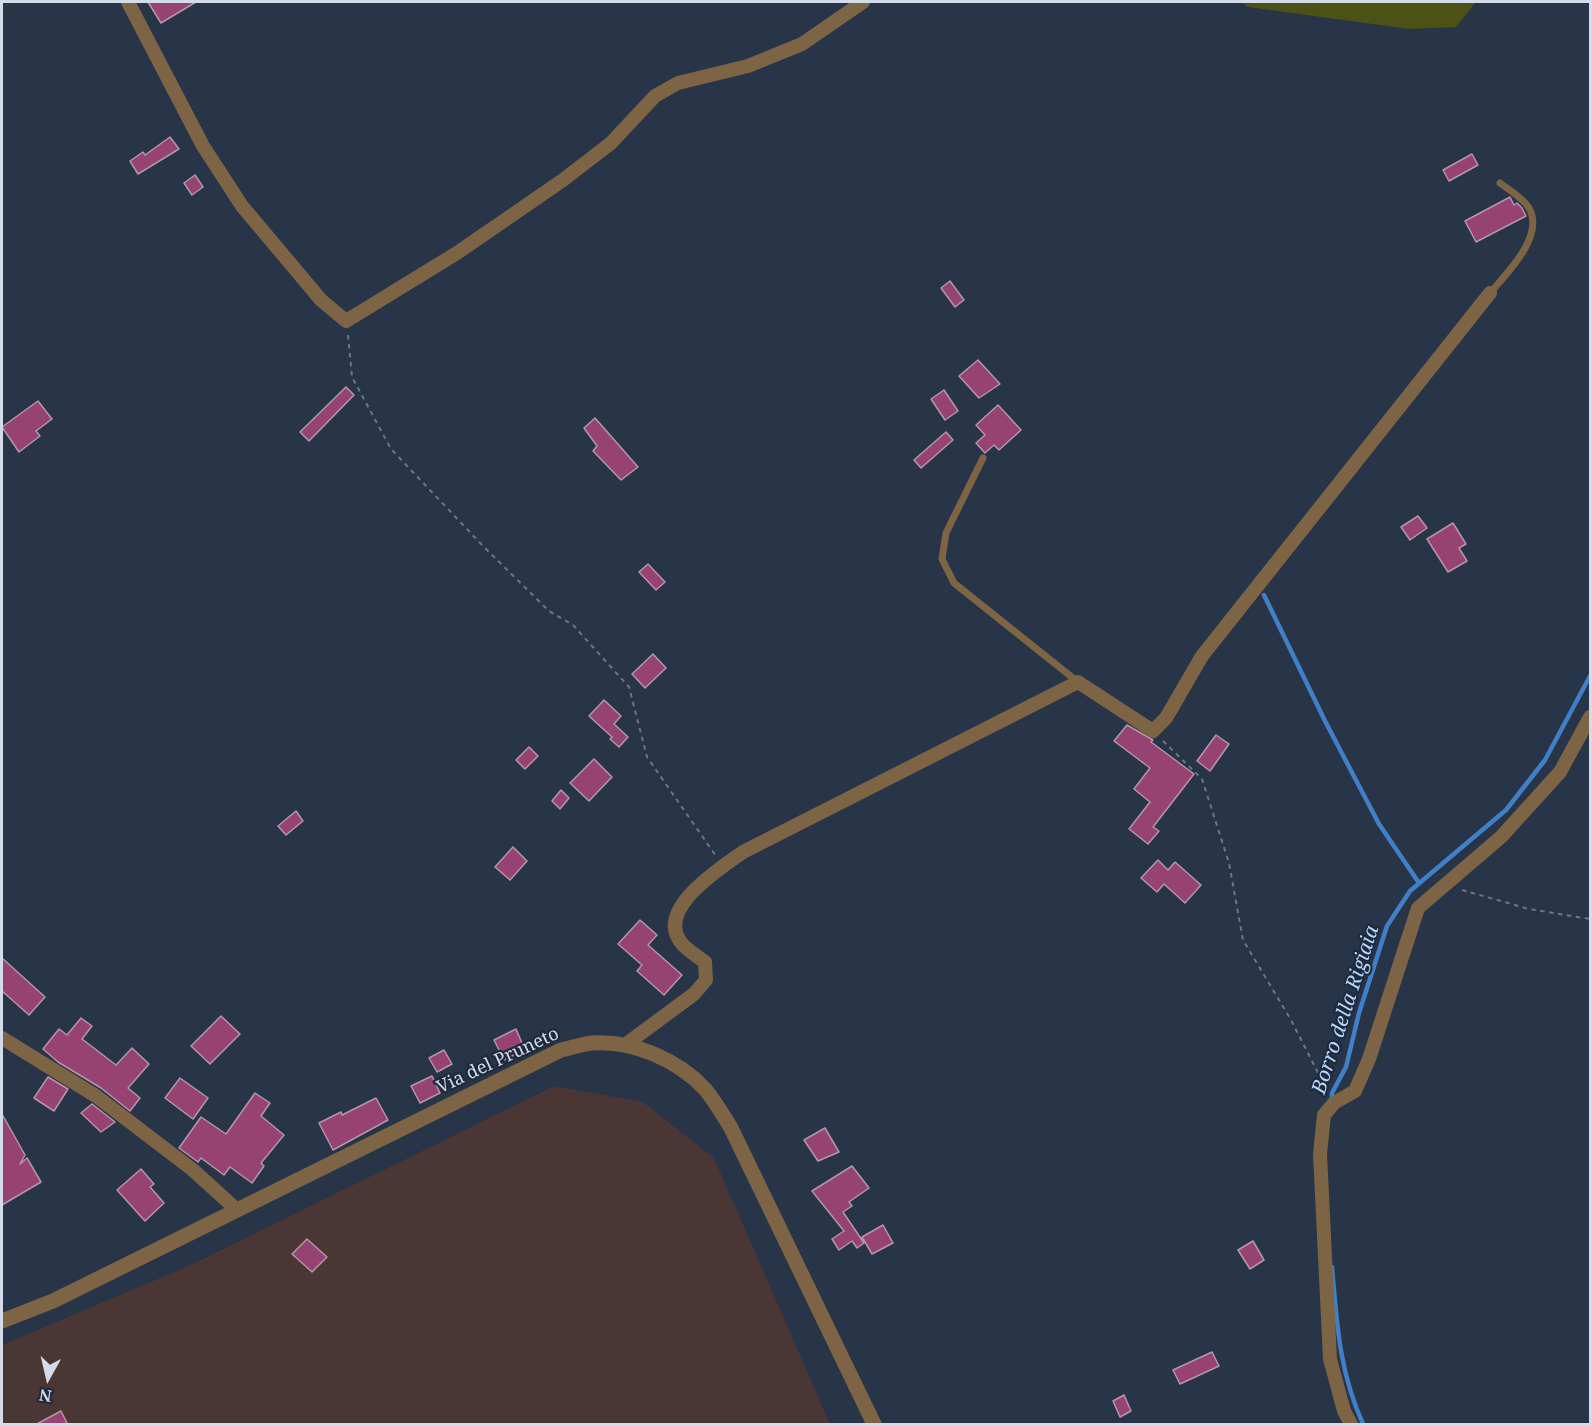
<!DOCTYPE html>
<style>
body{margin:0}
#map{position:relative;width:1592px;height:1426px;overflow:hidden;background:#283448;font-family:"Noto Serif",serif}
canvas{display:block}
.frame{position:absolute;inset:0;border:3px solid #d3dce8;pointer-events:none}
.north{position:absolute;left:18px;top:1348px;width:60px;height:60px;-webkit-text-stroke:4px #1e2a3d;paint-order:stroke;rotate:188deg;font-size:16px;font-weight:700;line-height:24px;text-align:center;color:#d3dce8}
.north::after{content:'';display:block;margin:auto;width:21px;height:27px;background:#d3dce8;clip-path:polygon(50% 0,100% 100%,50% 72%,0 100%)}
</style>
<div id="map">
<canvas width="1592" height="1426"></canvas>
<div class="frame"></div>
<div class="north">N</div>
</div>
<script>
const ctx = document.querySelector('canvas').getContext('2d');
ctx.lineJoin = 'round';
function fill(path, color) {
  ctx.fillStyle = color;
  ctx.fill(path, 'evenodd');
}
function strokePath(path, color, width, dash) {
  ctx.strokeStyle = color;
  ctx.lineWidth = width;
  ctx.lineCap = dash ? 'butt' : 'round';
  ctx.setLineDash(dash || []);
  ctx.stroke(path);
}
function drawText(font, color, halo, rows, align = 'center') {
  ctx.font = font + ' "Noto Serif",serif';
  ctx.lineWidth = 4.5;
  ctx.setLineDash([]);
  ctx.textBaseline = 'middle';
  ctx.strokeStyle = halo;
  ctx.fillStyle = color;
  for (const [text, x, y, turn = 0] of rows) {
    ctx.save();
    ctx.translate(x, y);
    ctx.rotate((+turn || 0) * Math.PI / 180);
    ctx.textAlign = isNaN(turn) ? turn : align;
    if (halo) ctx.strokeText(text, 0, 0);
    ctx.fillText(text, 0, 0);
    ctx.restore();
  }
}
const industrial = new Path2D(`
 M554,1086l89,16 71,56 116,266h-828v-79l189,-80z`);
const green = new Path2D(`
 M1241,2h235l-20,25 -47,2 -161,-22z`);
const stream = new Path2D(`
 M1264,595l61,126 54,103 40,59
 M1332,1100v-7l14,-26 13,-54 28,-87 23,-35 96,-81 39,-50 45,-84
 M1332,1267c5,57 7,104 31,157`);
const building = new Path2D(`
 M148,2h48l-35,21z
 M170,137l9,12 -41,25 -8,-13 13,-9 2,3z
 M1472,154l6,11 -29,16 -6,-11z
 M195,175l8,12 -11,8 -8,-12z
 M1510,197l4,8 3,-2 5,5 4,8 -50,26 -11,-21z
 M950,281l14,19 -9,7 -14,-19z
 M978,360l22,24 -21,14 -20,-22z
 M346,387l8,8 -45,46 -9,-9z
 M944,390l14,21 -13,9 -14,-21z
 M38,401l14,18 -16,12 4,5 -21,16 -17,-25z
 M998,405l23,25 -22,20 -5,-5 -9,8 -9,-10 9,-8 -9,-10z
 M595,418l43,49 -17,13 -28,-29 4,-5 -13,-18z
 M946,432l7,8 -32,28 -7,-8z
 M1418,516l9,12 -17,12 -9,-13z
 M1453,523l13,21 -7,4 8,13 -19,11 -21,-33z
 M648,564l17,18 -9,8 -17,-18z
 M653,654l13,14 -21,20 -13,-14z
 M604,700l17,16 -7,8 14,13 -9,10 -9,-8 2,-2 -23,-21z
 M1127,725l26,15 -2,2 43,32 -41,53 6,4 -11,13 -19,-15 21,-27 -16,-13 16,-21 -36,-27z
 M1216,735l13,9 -19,27 -13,-10z
 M529,747l9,9 -13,13 -9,-9z
 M594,759l18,18 -23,24 -19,-18z
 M561,790l8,8 -9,11 -8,-8z
 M296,811l7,10 -17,14 -8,-9z
 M513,847l14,14 -17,19 -15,-13z
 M1158,860l10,10 7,-8 26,23 -16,18 -21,-19 -7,8 -16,-14z
 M640,920l17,15 -9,10 34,30 -18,20 -27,-24 5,-6 -24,-21z
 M2,958l43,39 -16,18 -27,-24z
 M221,1016l19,18 -30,30 -19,-18z
 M81,1018l11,8 -10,13 34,26 16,-17 17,16 -21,24 12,10 -10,13 -29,-23 -43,-26 -15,-13 16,-20 8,6z
 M516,1029l9,21 -21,10 -10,-20z
 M444,1050l8,14 -15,8 -8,-14z
 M432,1076l8,17 -20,10 -9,-17z
 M48,1077l20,12 -14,22 -20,-13z
 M180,1078l28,20 -15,21 -28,-21z
 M255,1093l15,10 -9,13 23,19 -23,28 3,3 -12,17 -22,-16 -6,8 -23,-17 -3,4 -19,-14 22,-31 25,17z
 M376,1098l12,22 -55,30 -14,-27 22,-11 1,3z
 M92,1104l23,18 -14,10 -20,-19z
 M2,1114l23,41 -5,9 7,-6 14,24 -39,23z
 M825,1128l14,24 -21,9 -14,-21z
 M852,1166l17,22 -20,14 3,4 -9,6 21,31 -7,5 -5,-7 -13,9 -7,-11 12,-8 -32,-40z
 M141,1169l13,15 -4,3 14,16 -19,18 -28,-31z
 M883,1225l10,18 -21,11 -10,-17z
 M307,1239l20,18 -15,15 -20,-18z
 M1253,1241l11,19 -14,9 -12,-19z
 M1212,1352l7,14 -39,18 -7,-14z
 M1124,1395l7,16 -11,6 -7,-16z
 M61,1411l7,14h-33z`);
const path = new Path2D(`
 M348,335l4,42 39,72 93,98 65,64 24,14 56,62 18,70 69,99
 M1163,741l39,38 27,84 14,77 48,80 36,70
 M1462,890l67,19 61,10`);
const service = new Path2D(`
 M1490,293c17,-20 55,-57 39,-85 -6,-10 -20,-18 -29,-25
 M983,458l-37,75 -4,26 12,24 124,99`);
const minor = new Path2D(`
 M128,2l75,144 39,60 79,94 25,21 111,-68 106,-73 48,-37 44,-47 23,-13 70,-17 54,-22 61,-42
 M2,1038l94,58 97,74 44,40
 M625,1045l69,-51 12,-14 -1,-18c-7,-5 -16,-11 -22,-17 -31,-34 36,-76 60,-93l335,-170 75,49 13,-13 36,-62 288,-363
 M1351,1424l-7,-13 -14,-52 -10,-205 4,-39 10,-12 21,-12 14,-32 49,-151 83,-71 59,-65 30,-55`);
const tertiary = new Path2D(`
 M2,1321l51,-20 508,-251c10,-2 21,-6 31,-7 41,-3 86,17 113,46 10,12 18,26 26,39l143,296`);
const streetNames = [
 ["Via del Pruneto",498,1061,-25]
];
const waterNames = [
 ["Borro della Rigiaia",1346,1010,-72]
];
fill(industrial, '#4a3634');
fill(green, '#4c5116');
strokePath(stream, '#4180c6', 4.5);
fill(building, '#964374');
strokePath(building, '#b497a6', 1.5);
strokePath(path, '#6b7687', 2, [4.5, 4.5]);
strokePath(service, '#7d6444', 7);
strokePath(minor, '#7d6444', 14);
strokePath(tertiary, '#7d6444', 15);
drawText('18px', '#d3dce8', '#1e2a3d', streetNames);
drawText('italic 20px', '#b6d6fc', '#1e2a3d', waterNames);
</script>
